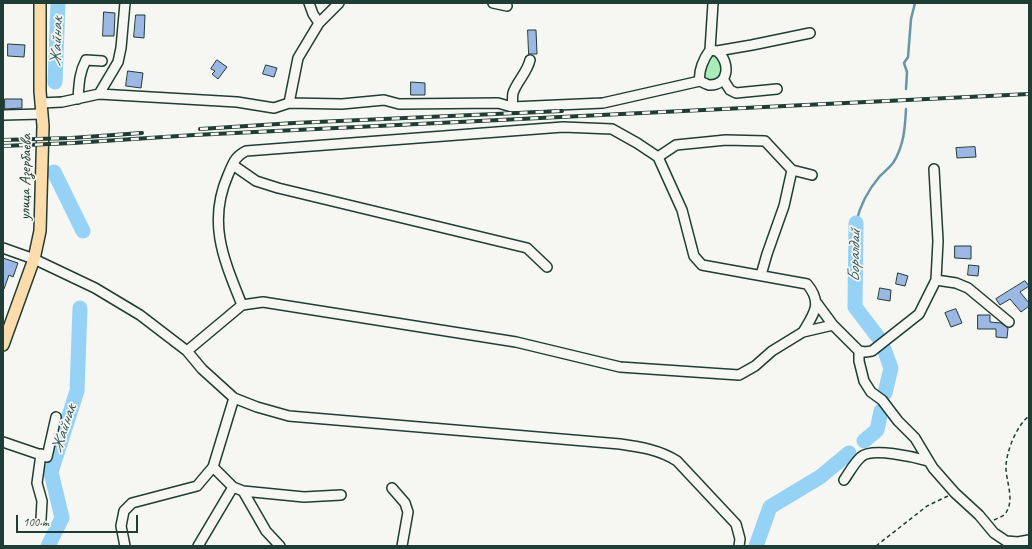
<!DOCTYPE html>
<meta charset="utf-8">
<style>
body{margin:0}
#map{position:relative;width:1032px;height:549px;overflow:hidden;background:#f6f6f2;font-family:Caveat,sans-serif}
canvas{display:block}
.frame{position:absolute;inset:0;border:4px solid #1f3d34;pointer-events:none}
.scale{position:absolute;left:16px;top:515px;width:122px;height:18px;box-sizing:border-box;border:2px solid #1f3d34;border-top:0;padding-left:5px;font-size:12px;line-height:14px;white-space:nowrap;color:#1f3d34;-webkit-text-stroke:3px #f6f6f2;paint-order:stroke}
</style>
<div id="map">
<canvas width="1032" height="549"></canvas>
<div class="frame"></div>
<div class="scale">100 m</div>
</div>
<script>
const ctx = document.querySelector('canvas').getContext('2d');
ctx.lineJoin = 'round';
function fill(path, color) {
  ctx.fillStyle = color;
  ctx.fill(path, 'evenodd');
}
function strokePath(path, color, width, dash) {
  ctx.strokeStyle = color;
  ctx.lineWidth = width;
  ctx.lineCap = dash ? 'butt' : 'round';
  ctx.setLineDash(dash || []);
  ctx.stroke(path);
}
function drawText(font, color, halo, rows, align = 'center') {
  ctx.font = font + ' Caveat,sans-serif';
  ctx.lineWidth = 3.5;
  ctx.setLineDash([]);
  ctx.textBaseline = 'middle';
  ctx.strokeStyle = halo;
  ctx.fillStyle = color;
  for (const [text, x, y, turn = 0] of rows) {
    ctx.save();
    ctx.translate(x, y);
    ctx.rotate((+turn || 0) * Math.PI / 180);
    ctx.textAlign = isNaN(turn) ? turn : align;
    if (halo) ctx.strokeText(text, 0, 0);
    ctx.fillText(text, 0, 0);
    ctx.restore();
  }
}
const green = new Path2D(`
 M714,55c11,11 13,23 -4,28l-6,-3v-13l5,-10z`);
const stream = new Path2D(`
 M906,89l1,-17 -3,-9 4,-6 3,-38 4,-16
 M856,223c4,-18 12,-33 24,-47 4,-4 9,-8 13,-13 11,-17 12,-35 13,-54`);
const river = new Path2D(`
 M55,82l3,-79
 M54,172l29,59
 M856,223l-1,84 23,30
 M884,349l7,19 -6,25
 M864,441l13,-11 4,-19
 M48,546l14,-28 -11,-46 26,-81 3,-83
 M756,546l14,-39 50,-30 29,-24`);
const building = new Path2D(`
 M104,12l11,1 -1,23h-11z
 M136,15h9l-1,23 -10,-1z
 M528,30h8l1,24h-8z
 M8,44l17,1 -1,12 -16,-1z
 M217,60l10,7 -9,12 -6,-5 3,-3 -4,-2z
 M266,65l11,3 -3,9 -11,-3z
 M128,71l15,2 -2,15 -15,-2z
 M411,82l14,1v12h-14z
 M5,99h17v9l-17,1z
 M975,147l1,10 -19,1 -1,-10z
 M955,246h16v13l-16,-1z
 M3,258l15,5 -5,14 -4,-2 -5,14h-1z
 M969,265l10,1 -1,10 -10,-1z
 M898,273l10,3 -3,10 -9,-2z
 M1025,281l4,5 -9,6 9,11v3l-8,6 -11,-13 -10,6 -4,-6z
 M880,288l11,2 -1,11 -12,-2z
 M956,309l6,14 -11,4 -6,-14z
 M978,315h12v7l11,1 7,5 -1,10 -11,-1v-8h-18z`);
const path = new Path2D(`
 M994,520c4,-2 8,-3 11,-6 11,-14 0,-34 1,-49 1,-15 11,-40 23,-49
 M876,546l51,-40 21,-10`);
const minor = new Path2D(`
 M309,3l4,11 6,9
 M493,3l14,3
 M710,50l3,-47
 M717,51l35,-6 58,-12
 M723,79l7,11 6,3 41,-4
 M99,94l19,-32 3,-14 4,-45
 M78,99c1,-14 1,-26 8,-39l16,1
 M41,103l21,-1 37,-8 138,8 37,6 15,-5 53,1 42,-4 15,4 99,-1 14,4 91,-4 97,-22c2,1 6,3 9,4 20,1 22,-23 8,-34l-7,-1c-6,8 -12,21 -10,31
 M289,103l9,-45 21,-35 20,-20
 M512,107c1,-5 0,-10 1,-14 4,-12 14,-20 17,-33
 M3,115l39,-1
 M658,157l18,-12 50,-5 39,1 27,29 20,5
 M233,165l23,16 22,7 249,60 20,19
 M3,248l31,11 61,29 45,27 47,36 15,18 32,29 23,9 32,9 331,28c21,3 40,6 57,17l59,63 4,15 -1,7
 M761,275l6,-21 17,-48 8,-36
 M936,280l20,3 12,5 41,34
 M816,302l17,23
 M242,305c-18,-45 -35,-82 -14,-130 5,-11 6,-18 18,-24l317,-24 49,2 25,14 21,14 24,53 12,46 8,9 105,19c16,19 7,30 -4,48
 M187,351l55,-46 21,-3 253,40 104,25 119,8 16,-9 17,-15 31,-19 30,-7 26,26 6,1 7,-1 47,-37 17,-34 2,-39 -4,-72
 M859,351v10l5,20 7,11 11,8 16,21 17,17 18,30 22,25 24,22 15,18 12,8 12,1 11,-2
 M3,442l44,15 9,-40
 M213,467l20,20 10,4 61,6 37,-2
 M844,480c5,-7 10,-17 17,-23 11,-10 53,0 67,4
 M392,488l13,15 3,9 -6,34
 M243,491l23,40 14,15
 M41,519l1,-18 -5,-18 4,-29
 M125,546l-4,-20 3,-15 8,-8 65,-17 16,-19 21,-69
 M198,546l35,-59`);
const major = new Path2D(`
 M3,345l31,-86 6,-28 3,-105 -3,-35v-88`);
const rail = new Path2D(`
 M200,129l94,-6 268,-12
 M3,140l68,-2 71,-5
 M3,146l70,-3 121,-8 835,-41`);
const streetNames = [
 ["улица Азербаева",26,177,-89]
];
const waterNames = [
 ["Жайнак",57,42,-88],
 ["Боралдай",855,256,-89],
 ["Жайнак",64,429,-72]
];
fill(green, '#aaedb7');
strokePath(stream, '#6696a8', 2.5);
strokePath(river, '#95d2f6', 15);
fill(building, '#9cb7e3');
strokePath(building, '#1f3d34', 1);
strokePath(minor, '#1f3d34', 12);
strokePath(major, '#1f3d34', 14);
strokePath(path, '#1f3d34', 1.5, [4, 3]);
strokePath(minor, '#f6f6f2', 9);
strokePath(major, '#fddcac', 11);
strokePath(rail, '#1f3d34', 4);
strokePath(rail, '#f6f6f2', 2.5, [8]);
drawText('16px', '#1f3d34', '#f6f6f2', streetNames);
drawText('italic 17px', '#375b5b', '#f6f6f2', waterNames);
</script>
